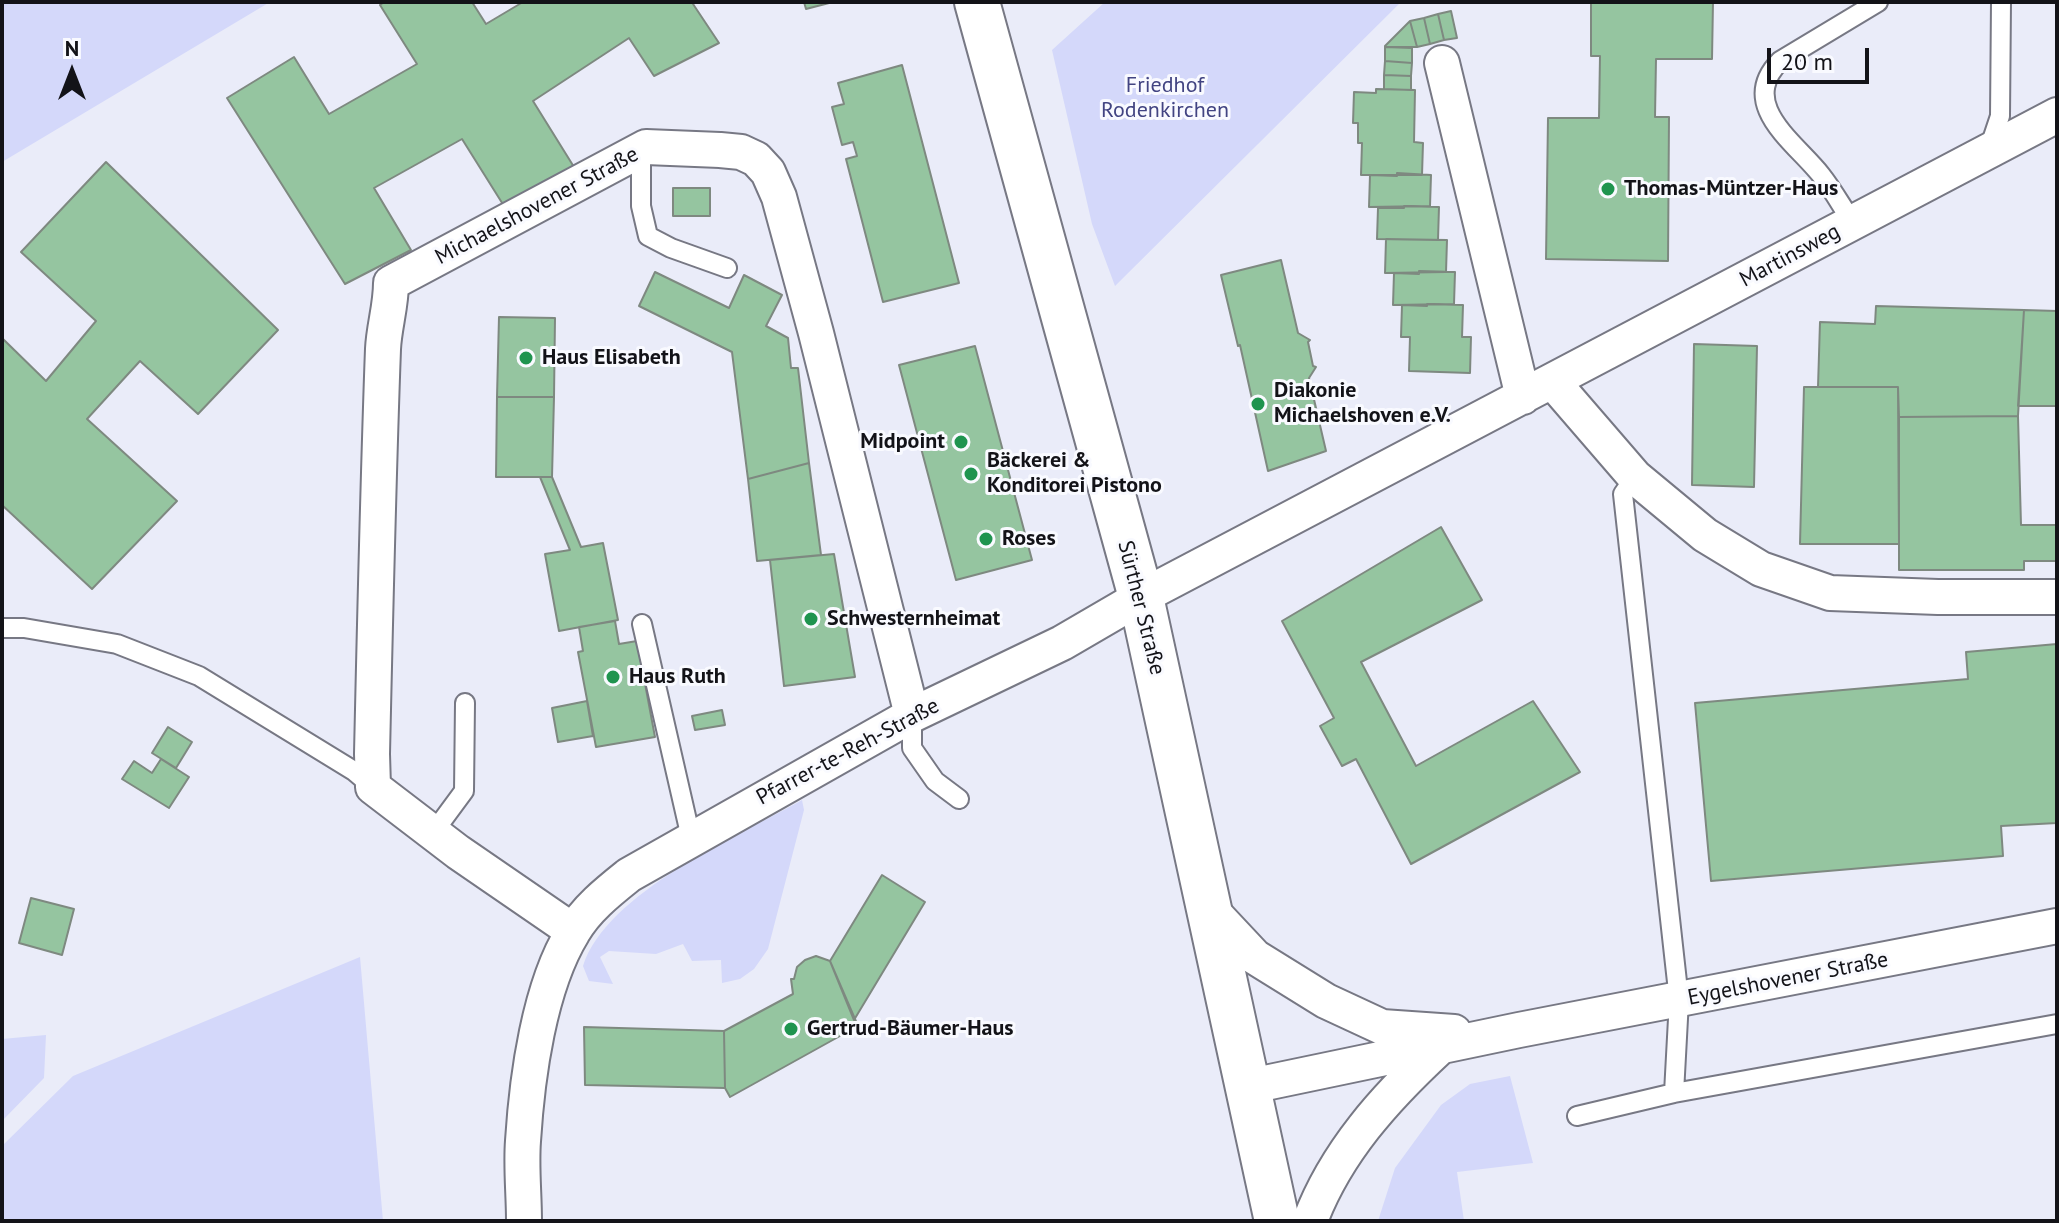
<!DOCTYPE html>
<meta charset="utf-8">
<style>
body{margin:0}
#map{position:relative;width:2059px;height:1223px;overflow:hidden;background:#eaecf9;font-family:"PT Sans",sans-serif}
canvas{display:block}
.frame{position:absolute;inset:0;border:4px solid #131318;pointer-events:none}
.north{position:absolute;left:32px;top:32px;width:80px;height:80px;-webkit-text-stroke:6px #f9faff;paint-order:stroke;rotate:0deg;font-size:22px;font-weight:700;line-height:32px;text-align:center;color:#131318}
.north::after{content:'';display:block;margin:auto;width:28px;height:36px;background:#131318;clip-path:polygon(50% 0,100% 100%,50% 72%,0 100%)}
.scale{position:absolute;left:1767px;top:48px;width:102px;height:36px;box-sizing:border-box;border:4px solid #131318;border-top:0;padding-left:10px;font-size:24px;line-height:28px;white-space:nowrap;color:#131318;-webkit-text-stroke:6px #f9faff;paint-order:stroke}
</style>
<div id="map">
<canvas width="2059" height="1223"></canvas>
<div class="frame"></div>
<div class="north">N</div>
<div class="scale">20 m</div>
</div>
<script>
const ctx = document.querySelector('canvas').getContext('2d');
ctx.lineJoin = 'round';
function fill(path, color) {
  ctx.fillStyle = color;
  ctx.fill(path, 'evenodd');
}
function strokePath(path, color, width, dash) {
  ctx.strokeStyle = color;
  ctx.lineWidth = width;
  ctx.lineCap = dash ? 'butt' : 'round';
  ctx.setLineDash(dash || []);
  ctx.stroke(path);
}
function drawText(font, color, halo, rows, align = 'center') {
  ctx.font = font + ' "PT Sans",sans-serif';
  ctx.lineWidth = 6;
  ctx.setLineDash([]);
  ctx.textBaseline = 'middle';
  ctx.strokeStyle = halo;
  ctx.fillStyle = color;
  for (const [text, x, y, turn = 0] of rows) {
    ctx.save();
    ctx.translate(x, y);
    ctx.rotate((+turn || 0) * Math.PI / 180);
    ctx.textAlign = isNaN(turn) ? turn : align;
    if (halo) ctx.strokeText(text, 0, 0);
    ctx.fillText(text, 0, 0);
    ctx.restore();
  }
}
const green = new Path2D(`
 M2,2h268l-268,160z
 M1105,2h296l-286,284 -23,-62 -40,-174z
 M802,800l2,10 -36,139 -14,20 -14,10 -18,4 -1,-23 -29,1 -9,-17 -27,10 -47,-3 -9,6 13,27 -24,-3 -6,-15c23,-73 155,-130 219,-166z
 M360,957l23,264h-381v-75l71,-70z
 M46,1035l-2,43 -42,43v-82z
 M1510,1076l23,87 -76,9 7,49h-86l17,-53 46,-63 29,-21z`);
const building = new Path2D(`
 M384,2h88l14,22 37,-22h173l-3,2 26,39 -65,33 -25,-38 -96,63 41,66 -70,39 -42,-67 -88,49 37,62 -66,34 -118,-186 67,-41 35,57 88,-50 -37,-59z
 M804,2h29l-27,7z
 M1591,2h122l-1,57h-56l-1,58h14l-1,144 -122,-2 2,-141h51l1,-62h-9z
 M1451,11l6,27 -13,2 -6,-26z
 M1438,14l6,26 -14,4 -6,-26z
 M1424,18l6,26 -13,3 -7,-26z
 M1410,21l7,26h-32v-1z
 M1385,47l27,1v15l-27,-2z
 M1385,61l27,2 -1,13 -27,-1z
 M902,65l57,218 -76,19 -37,-143 11,-3 -4,-14 -11,3 -10,-38 12,-3 -6,-21z
 M1384,75l27,1v14l-27,-1z
 M1376,89l39,1 -1,52 9,1 -1,32h-61l1,-32h-4v-20h-5l1,-31 22,1z
 M106,162l172,168 -80,84 -58,-53 -53,58 90,82 -85,88 -90,-84v-167l44,43 50,-60 -75,-69z
 M1397,173l34,2 -1,31 -61,1 1,-32 27,1z
 M673,188h37v28h-37z
 M1404,206l35,1 -1,33 -61,-1 1,-31h26z
 M1386,239l61,1 -1,32 -61,1z
 M1281,260l17,73 12,7 -2,2 5,24 3,1 -7,11 17,73 -58,20 -28,-126 -2,1 -17,-71z
 M1419,271l36,1 -1,32 -61,1 1,-32 25,1z
 M655,272l74,36 15,-33 38,20 -16,31 22,12 3,30h7l11,95 -61,16 -16,-127 -93,-46z
 M1427,304l36,1 -1,32h9l-1,36 -61,-2 1,-34h-9l1,-32 25,1z
 M1876,306l148,4 -6,106 -119,1 -1,-30h-80l2,-65 55,2z
 M2024,310l33,1v95h-39z
 M499,317l56,1 -1,79h-57z
 M1694,344l63,2 -3,141 -62,-2z
 M975,346l57,214 -76,20 -57,-215z
 M1804,387h94l1,157h-99z
 M497,397h57l-2,80h-56z
 M2018,416l3,109h36v36h-33v9h-125v-153z
 M809,463l12,92 -64,6 -9,-82z
 M540,477h12l29,70 22,-4 15,77 -59,11 -14,-77 25,-4z
 M1441,527l41,73 -121,62 55,104 117,-65 47,71 -169,92 -55,-105 -14,7 -22,-40 14,-8 -52,-97z
 M834,554l21,123 -71,9 -14,-126z
 M615,621l4,23 18,-3 18,96 -59,10 -18,-95 5,-1 -4,-24z
 M2057,644v179l-56,3 2,30 -292,25 -16,-178 273,-24 -2,-27z
 M587,701l6,35 -35,6 -6,-34z
 M722,710l3,15 -30,5 -3,-14z
 M168,727l24,15 -16,26 -24,-15z
 M161,759l28,18 -20,31 -47,-29 12,-18 18,12z
 M882,875l43,27 -71,118 -24,-59z
 M31,898l43,11 -12,46 -43,-12z
 M816,956l14,5 28,65 -128,71 -5,-9 -1,-57 69,-37 -2,-15h3l3,-12 8,-7z
 M584,1027l140,4 1,57 -140,-3z`);
const service = new Path2D(`
 M1989,149l11,-33 1,-114
 M641,150v56l7,30 23,12 56,20
 M1853,223c-11,-16 -20,-33 -32,-48 -26,-33 -84,-70 -41,-114l98,-59
 M1635,477l-12,17 56,506 -5,93
 M642,624l49,214
 M2,628h22l93,16 82,32 155,95 19,16
 M912,715v33l23,33 24,18
 M433,833l31,-42 1,-88
 M1577,1116l97,-23 383,-69`);
const minor = new Path2D(`
 M1442,63l81,334
 M1553,382l82,95 70,58 56,34 69,24 108,4h119
 M1210,909l45,48 71,44 56,26 72,5
 M573,931l-115,-79 -85,-65 -1,-33c3,-135 6,-270 11,-405 1,-22 8,-43 8,-66l255,-136 74,3 21,2 15,7 12,13 11,25 37,136 96,382
 M1246,1087l273,-57 538,-104
 M524,1221c0,-27 -3,-54 -1,-80 4,-64 16,-154 50,-209 13,-23 36,-41 56,-57l283,-160 150,-72 79,-46 916,-482
 M1310,1221c26,-69 75,-123 129,-173`);
const tertiary = new Path2D(`
 M977,2l164,595 136,624`);
const markers = [
 [1608,189,8,"#1f944f"],
 [526,358,8,"#1f944f"],
 [1258,404,8,"#1f944f"],
 [961,442,8,"#1f944f"],
 [971,474,8,"#1f944f"],
 [986,539,8,"#1f944f"],
 [811,619,8,"#1f944f"],
 [613,677,8,"#1f944f"],
 [791,1029,8,"#1f944f"]
];
const parkNames = [
 ["Friedhof",1165,86],
 ["Rodenkirchen",1165,111]
];
const poiNames = [
 ["Thomas-Müntzer-Haus",1624,189],
 ["Haus Elisabeth",542,358],
 ["Diakonie",1274,391],
 ["Michaelshoven e.V.",1274,416],
 ["Midpoint",945,442,"right"],
 ["Bäckerei &",987,461],
 ["Konditorei Pistono",987,486],
 ["Roses",1002,539],
 ["Schwesternheimat",827,619],
 ["Haus Ruth",629,677],
 ["Gertrud-Bäumer-Haus",807,1029]
];
const streetNames = [
 ["Michaelshovener Straße",537,206,-28],
 ["Martinsweg",1790,256,-28],
 ["Sürther Straße",1141,608,76],
 ["Pfarrer-te-Reh-Straße",848,752,-28],
 ["Eygelshovener Straße",1788,979,-11]
];
fill(green, '#d4d8fa');
fill(building, '#95c5a0');
strokePath(building, '#7e8980', 2);
strokePath(service, '#777884', 22);
strokePath(minor, '#777884', 38);
strokePath(tertiary, '#777884', 48);
strokePath(service, '#fff', 18);
strokePath(minor, '#fff', 34);
strokePath(tertiary, '#fff', 44);
for (const [x, y, r, color] of markers) {
  const dot = new Path2D();
  dot.arc(x, y, r, 0, 2 * Math.PI);
  ctx.fillStyle = color;
  ctx.fill(dot);
  strokePath(dot, '#f9faff', 3);
}
drawText('22px', '#424482', '#f9faff', parkNames);
drawText('bold 22px', '#131318', '#f9faff', poiNames, 'left');
drawText('22px', '#131318', '#f9faff', streetNames);
</script>
